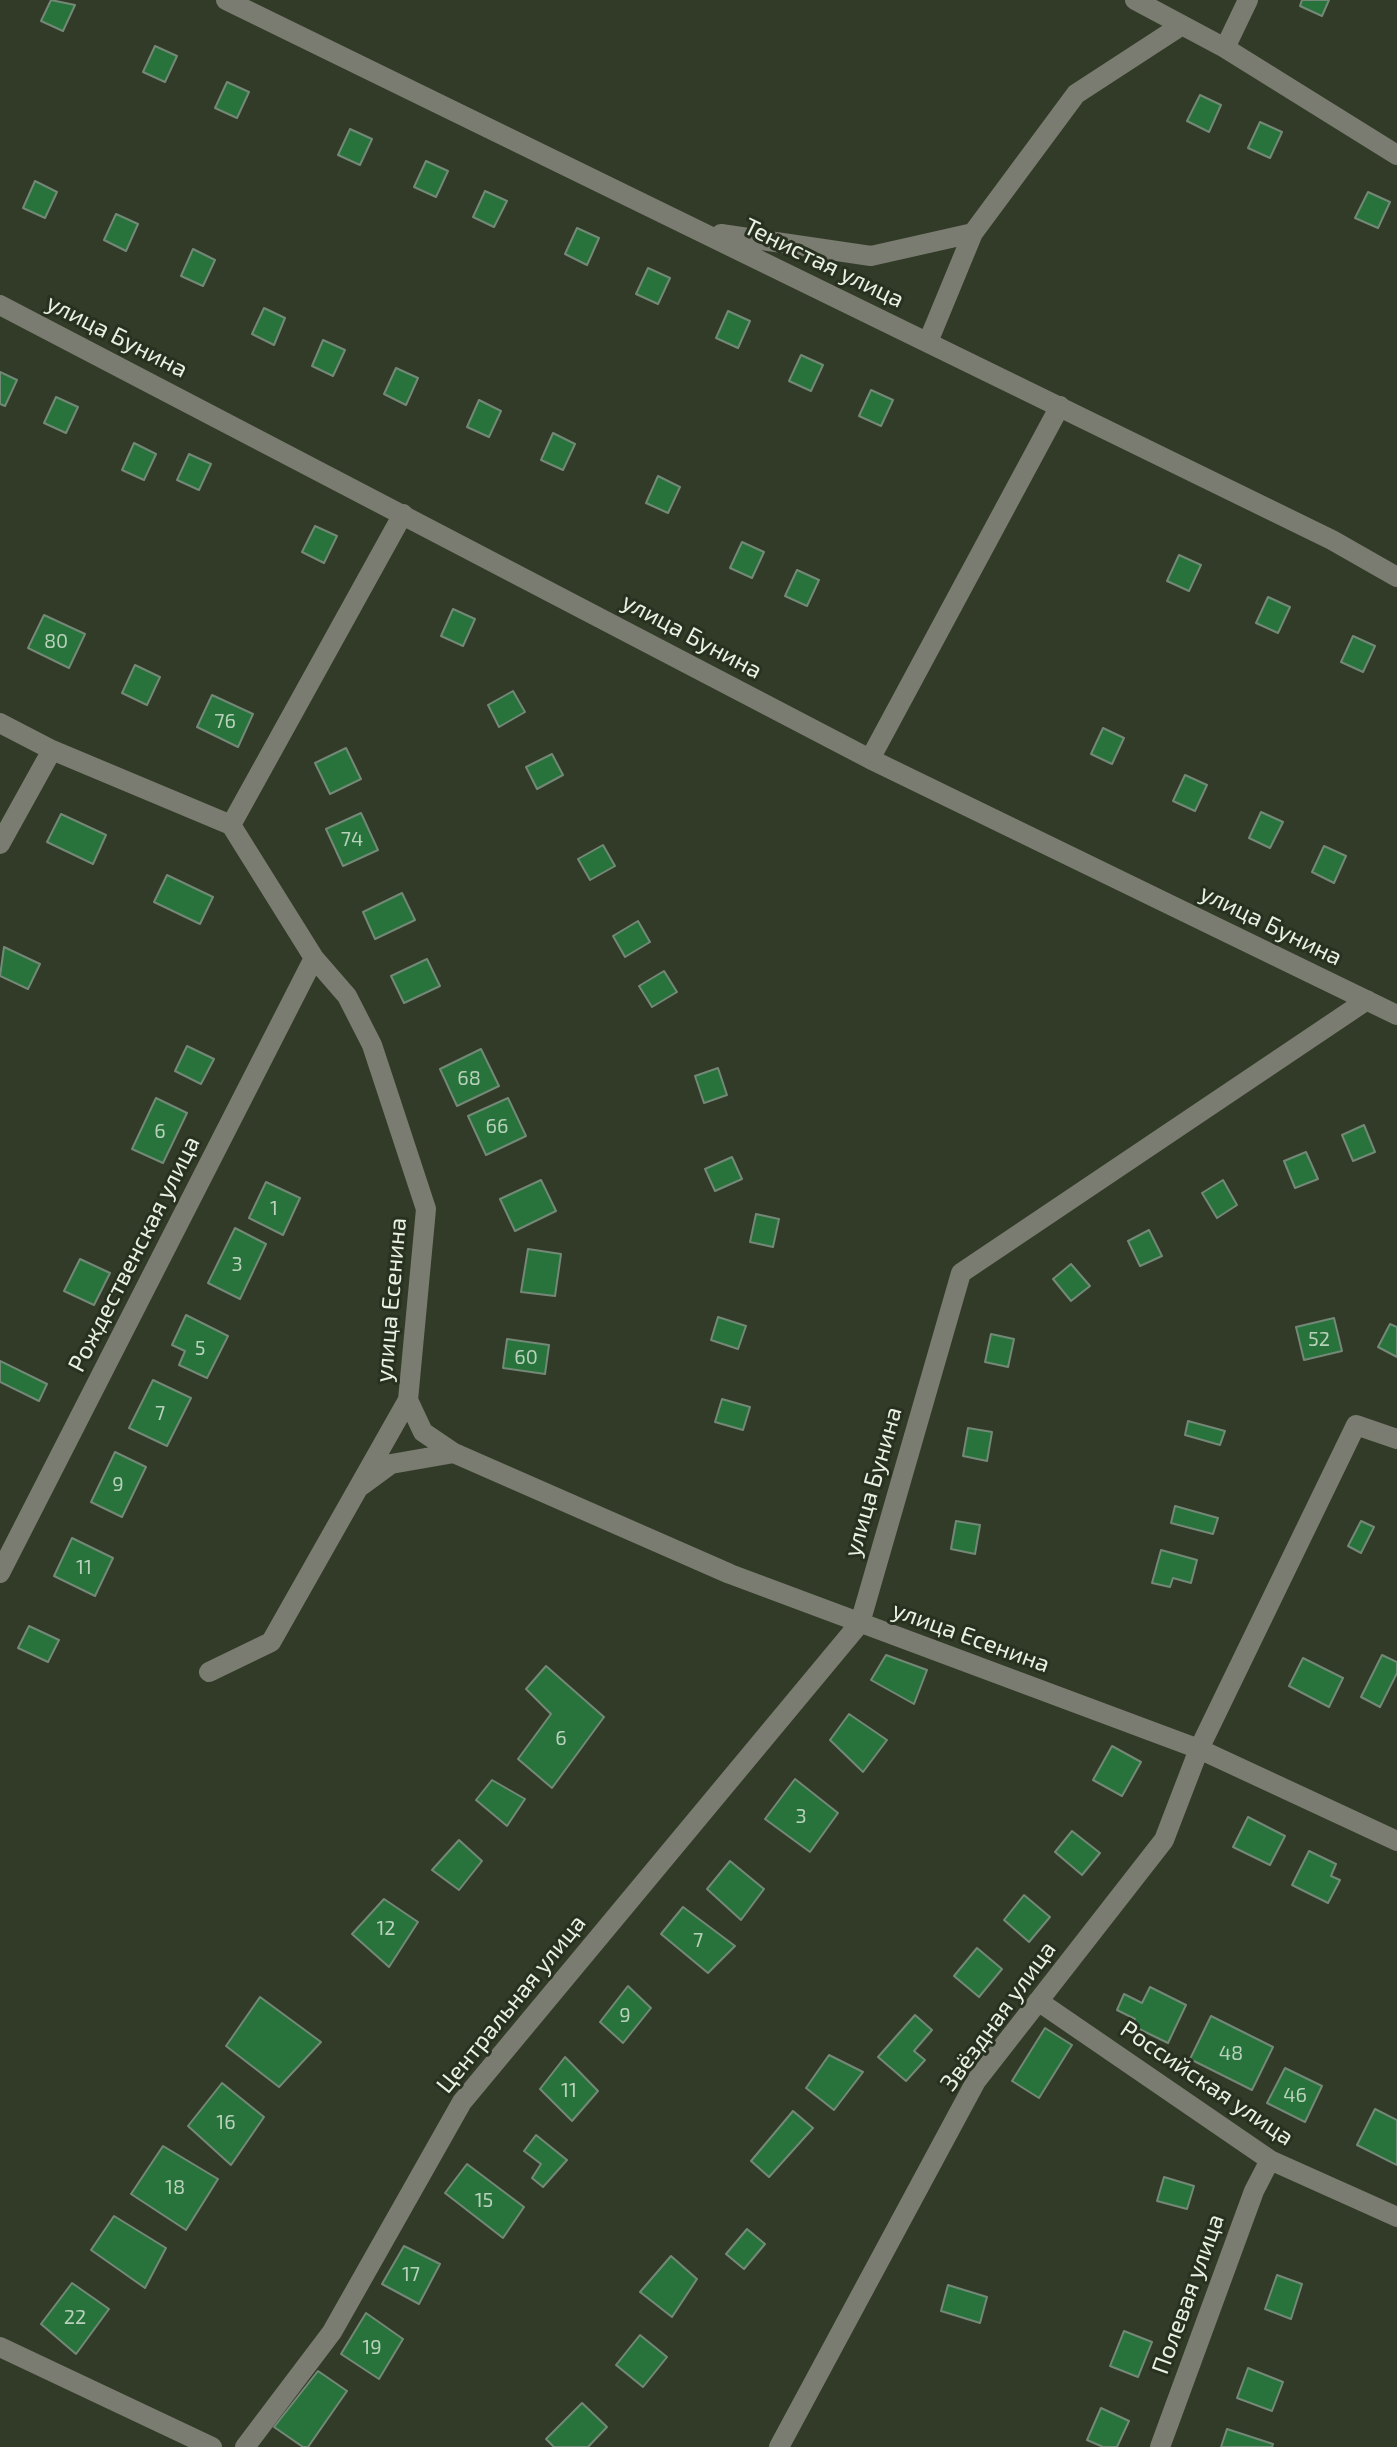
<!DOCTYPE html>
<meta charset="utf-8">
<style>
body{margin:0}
canvas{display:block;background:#323b28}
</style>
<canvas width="1397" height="2447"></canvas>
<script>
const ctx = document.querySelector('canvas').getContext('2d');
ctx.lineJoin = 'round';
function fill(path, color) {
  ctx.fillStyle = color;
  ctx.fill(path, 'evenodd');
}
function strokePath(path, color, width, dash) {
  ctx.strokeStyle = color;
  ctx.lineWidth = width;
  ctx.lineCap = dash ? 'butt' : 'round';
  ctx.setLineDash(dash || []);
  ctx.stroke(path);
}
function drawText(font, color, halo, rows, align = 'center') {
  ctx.font = font + ' "Exo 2",sans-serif';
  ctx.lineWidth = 6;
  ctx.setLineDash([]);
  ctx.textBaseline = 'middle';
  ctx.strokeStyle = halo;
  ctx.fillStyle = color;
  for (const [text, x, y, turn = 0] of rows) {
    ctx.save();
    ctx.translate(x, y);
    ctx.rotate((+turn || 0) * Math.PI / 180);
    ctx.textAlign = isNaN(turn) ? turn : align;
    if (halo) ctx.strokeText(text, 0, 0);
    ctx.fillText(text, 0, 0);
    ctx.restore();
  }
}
const building = new Path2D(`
 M51,0l24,5 -12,26 -22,-10z
 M1302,0h27l-7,16 -22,-10z
 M155,46l22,10 -12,26 -22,-10z
 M227,82l22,10 -12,26 -22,-10z
 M1200,95l21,10 -12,27 -22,-11z
 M1260,122l22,10 -12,26 -22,-10z
 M350,129l22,10 -12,26 -22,-10z
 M426,161l22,10 -12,26 -22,-10z
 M35,181l22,11 -12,26 -22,-10z
 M485,191l22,10 -13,26 -21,-10z
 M1368,192l22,10 -12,26 -23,-10z
 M116,214l22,10 -12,27 -22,-11z
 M577,228l22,10 -12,27 -22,-11z
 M193,249l22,11 -12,26 -22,-10z
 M648,268l22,10 -12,26 -22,-10z
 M264,308l21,10 -11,27 -22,-11z
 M728,311l22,10 -12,27 -22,-10z
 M323,340l22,10 -12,26 -21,-10z
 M801,355l22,10 -12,26 -22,-10z
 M396,368l22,10 -12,27 -22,-11z
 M0,372l17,8 -12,26 -5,-2z
 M871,390l22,10 -12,26 -22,-10z
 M56,397l22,10 -12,26 -22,-10z
 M479,400l22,11 -12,26 -22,-10z
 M553,433l22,11 -12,26 -22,-10z
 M134,443l22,11 -12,26 -22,-10z
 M189,454l22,10 -12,26 -22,-10z
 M658,476l22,11 -12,26 -22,-10z
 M315,526l22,10 -13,27 -22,-11z
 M742,542l22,10 -12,26 -22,-10z
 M1179,555l22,10 -12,26 -22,-10z
 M797,570l22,10 -12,26 -22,-10z
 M1268,597l22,10 -12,26 -22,-10z
 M453,609l22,10 -12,27 -22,-10z
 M44,615l41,19 -16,34 -41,-20z
 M1353,636l22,10 -12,26 -22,-10z
 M135,665l25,12 -13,28 -25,-12z
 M513,691l12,21 -26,15 -11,-22z
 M212,695l41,19 -15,33 -41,-20z
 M1103,728l21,10 -12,26 -21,-10z
 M346,748l15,31 -31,15 -15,-31z
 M552,754l11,21 -26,14 -11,-22z
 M1185,775l22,10 -12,26 -22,-10z
 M1261,812l22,10 -13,26 -21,-10z
 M361,813l17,37 -35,16 -17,-37z
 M61,814l45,21 -13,29 -46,-22z
 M603,845l12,21 -25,14 -12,-21z
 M1324,846l22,10 -12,27 -22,-11z
 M167,875l46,22 -13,27 -46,-22z
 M402,893l13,27 -40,19 -12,-27z
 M638,921l12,21 -25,15 -12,-21z
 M4,947l36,17 -12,25 -28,-13z
 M427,959l13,27 -36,17 -13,-27z
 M664,971l13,21 -25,15 -13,-21z
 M187,1046l27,13 -13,25 -26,-13z
 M481,1049l18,37 -42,20 -17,-37z
 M718,1068l9,27 -23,8 -9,-27z
 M156,1098l31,15 -24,50 -31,-14z
 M508,1098l18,38 -40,19 -18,-39z
 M1364,1125l11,27 -22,9 -11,-26z
 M1306,1152l12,27 -23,9 -11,-27z
 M732,1157l10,22 -27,12 -10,-22z
 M541,1180l15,31 -41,20 -15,-32z
 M1223,1180l14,25 -20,13 -15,-25z
 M266,1182l34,16 -17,37 -34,-17z
 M756,1214l23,5 -6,28 -23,-5z
 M235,1228l31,16 -26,55 -32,-16z
 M1149,1230l13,26 -22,10 -12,-25z
 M528,1249l33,5 -6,42 -34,-4z
 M80,1259l30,14 -16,32 -30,-14z
 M1071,1264l19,22 -19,15 -18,-22z
 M186,1315l42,21 -21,42 -28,-13 6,-14 -13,-6z
 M718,1317l28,9 -8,23 -27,-9z
 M1334,1318l8,33 -38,9 -8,-33z
 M1390,1324l7,3v30l-19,-10z
 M991,1334l23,5 -6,28 -23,-5z
 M507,1339l42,6 -4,29 -42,-6z
 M0,1361l47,23 -8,17 -39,-19z
 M153,1380l38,18 -24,48 -38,-18z
 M722,1399l28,8 -7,23 -28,-8z
 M1188,1421l37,10 -5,14 -35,-10z
 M968,1428l24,4 -5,29 -24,-5z
 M115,1452l31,15 -24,50 -31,-15z
 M1175,1506l43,12 -5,16 -42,-11z
 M956,1521l24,4 -5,29 -24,-5z
 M1361,1521l13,6 -13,26 -13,-7z
 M72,1538l41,20 -18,38 -41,-20z
 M1161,1550l36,10 -6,23 -18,-5 -3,9 -18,-4z
 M29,1626l30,14 -11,22 -30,-14z
 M886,1655l41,15 -13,34 -43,-24z
 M1382,1655l15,7v11l-17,34 -19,-10z
 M1303,1658l40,20 -14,29 -40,-21z
 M546,1666l58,51 -52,71 -34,-29 33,-45 -25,-25z
 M849,1714l38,26 -24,32 -33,-32z
 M1112,1746l29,16 -19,34 -29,-16z
 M795,1779l43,34 -28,39 -45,-33z
 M492,1780l33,19 -18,27 -31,-26z
 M1248,1817l37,19 -15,29 -37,-18z
 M1072,1831l28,22 -18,22 -27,-23z
 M459,1840l23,21 -23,29 -27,-20z
 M1309,1851l27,13 -5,12 9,4 -12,23 -36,-18z
 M730,1861l34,28 -23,31 -34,-31z
 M1024,1895l26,22 -21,25 -25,-22z
 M384,1899l34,23 -29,45 -37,-33z
 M683,1907l52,39 -27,27 -47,-39z
 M977,1948l25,21 -23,28 -25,-21z
 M628,1986l23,22 -28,35 -23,-21z
 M1150,1987l36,18 -18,38 -37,-18 4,-6 -18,-9 7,-16 18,9z
 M260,1997l61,45 -42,45 -53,-41z
 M915,2015l17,15 -18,21 11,9 -19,21 -28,-24z
 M1211,2016l62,31 -21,43 -62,-31z
 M1045,2028l27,17 -33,53 -27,-17z
 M829,2055l34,17 -29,38 -28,-22z
 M565,2057l33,34 -26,30 -32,-32z
 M1285,2068l37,18 -17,36 -38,-19z
 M222,2083l42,34 -33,48 -43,-39z
 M1375,2109l22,11v45l-40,-20z
 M793,2111l20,17 -44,49 -18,-16z
 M536,2135l31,25 -24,27 -11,-9 9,-14 -17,-13z
 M163,2146l55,33 -32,51 -55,-36z
 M467,2164l57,43 -21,31 -58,-45z
 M1164,2177l30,9 -7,23 -30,-8z
 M114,2216l52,32 -21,40 -54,-38z
 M747,2229l18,15 -21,25 -18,-15z
 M404,2246l36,18 -21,40 -37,-20z
 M671,2256l26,23 -25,38 -32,-25z
 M1277,2275l25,9 -11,35 -26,-10z
 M72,2283l37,26 -33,45 -35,-30z
 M948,2285l39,12 -7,26 -39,-12z
 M366,2313l37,26 -24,40 -38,-25z
 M1124,2331l28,11 -14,35 -28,-11z
 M640,2335l27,22 -24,30 -27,-22z
 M1248,2368l35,14 -11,29 -35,-13z
 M318,2371l29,20 -39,56h-5l-29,-20z
 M582,2403l25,24 -19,20h-34l-8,-8z
 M1101,2408l28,13 -12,26h-14l-16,-7z
 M1227,2429l46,15 -1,3h-51z`);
const minor = new Path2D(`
 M226,0l1106,540 65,37
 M1135,0l90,48 172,107
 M1225,48l23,-48
 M721,234l150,22 102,-23
 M0,305l870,454 527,256
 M928,342l45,-109 103,-139 106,-69
 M0,723l52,27 179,75 83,133 33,38 25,49 54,164 -18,191 15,32 31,21 276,121 469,175 198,92
 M870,759l190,-353
 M231,825l172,-311
 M0,844l52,-94
 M361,1486l30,-22 63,-11
 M0,1573l314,-615
 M209,1672l62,-30 137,-242
 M1038,2001l232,159 127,57
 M0,2347l212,100
 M245,2447l87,-115 130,-230 398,-479 101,-350 406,-273
 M779,2447l197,-366 188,-241 35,-91 157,-324 41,14
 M1160,2447l94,-256 16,-31`);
const numberNames = [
 ["80",56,641],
 ["76",225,721],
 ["74",352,839],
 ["68",469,1078],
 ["66",497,1126],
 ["6",160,1131],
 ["1",274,1208],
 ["3",237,1264],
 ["52",1319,1339],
 ["5",200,1348],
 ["60",526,1357],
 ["7",160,1413],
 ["9",118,1484],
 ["11",84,1567],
 ["6",561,1738],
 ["3",801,1816],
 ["12",386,1928],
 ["7",698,1940],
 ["9",625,2015],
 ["48",1231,2053],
 ["11",569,2090],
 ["46",1295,2095],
 ["16",226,2122],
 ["18",175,2187],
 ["15",484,2200],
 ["17",411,2274],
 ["22",75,2317],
 ["19",372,2347]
];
const streetNames = [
 ["Тенистая улица",824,263,26],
 ["улица Бунина",117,336,27],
 ["улица Бунина",692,636,28],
 ["улица Бунина",1271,925,26],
 ["Рождественская улица",134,1254,-63],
 ["улица Есенина",391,1300,-85],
 ["улица Бунина",873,1482,-74],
 ["улица Есенина",971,1637,20],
 ["Центральная улица",511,2004,-51],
 ["Звёздная улица",998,2016,-54],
 ["Российская улица",1207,2083,34],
 ["Полевая улица",1188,2294,-70]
];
fill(building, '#27733b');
strokePath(building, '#748877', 2);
strokePath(minor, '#7b7c71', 20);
drawText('20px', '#b8d1ba', null, numberNames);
drawText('24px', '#e9f0e4', '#28311f', streetNames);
</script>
